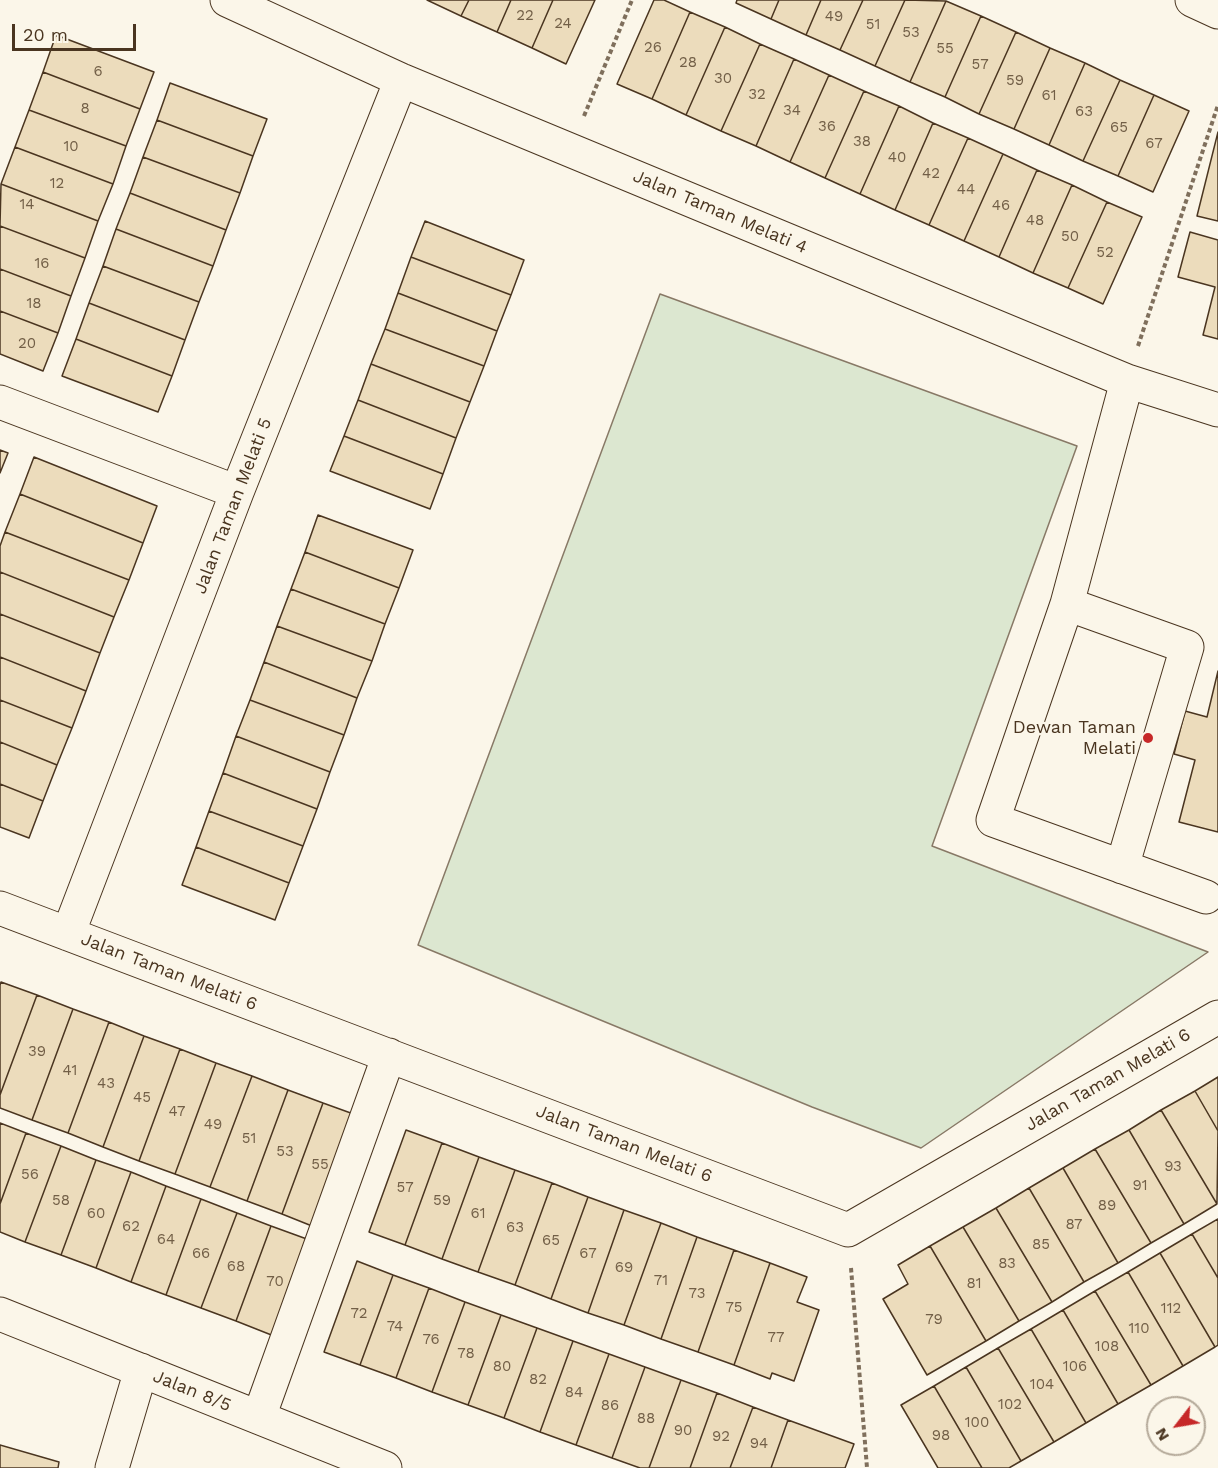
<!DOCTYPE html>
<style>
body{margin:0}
#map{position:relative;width:1218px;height:1468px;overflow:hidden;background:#fbf6e9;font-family:"Work Sans",sans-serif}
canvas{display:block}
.north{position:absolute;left:1146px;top:1396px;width:60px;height:60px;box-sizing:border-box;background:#fbf6e9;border:2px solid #b4a999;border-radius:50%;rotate:239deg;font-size:16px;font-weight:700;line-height:24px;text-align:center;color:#4a3520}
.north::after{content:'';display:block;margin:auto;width:21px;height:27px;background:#c62828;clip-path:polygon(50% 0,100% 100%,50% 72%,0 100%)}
.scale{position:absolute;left:12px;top:24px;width:124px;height:27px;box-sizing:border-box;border:3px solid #4a3520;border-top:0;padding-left:8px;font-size:18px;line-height:21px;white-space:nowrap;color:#4a3520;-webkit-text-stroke:4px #fbf6e9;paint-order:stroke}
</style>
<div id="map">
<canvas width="1218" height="1468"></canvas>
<div class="north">N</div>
<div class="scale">20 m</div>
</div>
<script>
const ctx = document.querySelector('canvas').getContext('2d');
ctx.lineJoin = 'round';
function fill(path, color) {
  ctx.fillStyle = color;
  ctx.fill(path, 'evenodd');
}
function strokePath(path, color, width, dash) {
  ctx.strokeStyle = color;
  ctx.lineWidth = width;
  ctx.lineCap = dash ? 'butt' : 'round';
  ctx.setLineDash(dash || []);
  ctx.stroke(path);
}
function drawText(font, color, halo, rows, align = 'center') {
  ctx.font = font + ' "Work Sans",sans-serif';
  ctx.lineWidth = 4.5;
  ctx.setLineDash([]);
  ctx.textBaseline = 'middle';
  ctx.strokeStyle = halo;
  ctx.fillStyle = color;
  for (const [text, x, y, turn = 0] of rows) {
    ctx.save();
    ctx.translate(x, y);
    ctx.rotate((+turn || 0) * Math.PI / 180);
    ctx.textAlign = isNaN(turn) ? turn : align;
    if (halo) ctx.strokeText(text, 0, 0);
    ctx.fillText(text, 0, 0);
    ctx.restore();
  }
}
const green = new Path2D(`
 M660,294l417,152 -145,400 276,106 -287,196 -109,-41 -394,-162z`);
const building = new Path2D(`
 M427,0h42l-8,16z
 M469,0h42l-14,32 -36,-16z
 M511,0h42l-21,48 -35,-16z
 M553,0h42l-29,64 -34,-16z
 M654,0h10l26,12 -38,87 -35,-15z
 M737,0h42l-8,19 -35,-16z
 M779,0h42l-15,35 -35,-16z
 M821,0h42l-23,50 -34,-15z
 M863,0h42l-30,66 -35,-16z
 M905,0l41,1 -36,81 -35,-16z
 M946,1l35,15 -36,81 -35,-15z
 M690,12l35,15 -39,88 -34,-16z
 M981,16l35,16 -37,82 -34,-17z
 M725,27l35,17 -39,87 -35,-16z
 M1016,32l34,16 -36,81 -35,-15z
 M56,35l98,37 -14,37 -97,-37z
 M760,44l34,15 -38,87 -35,-15z
 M1050,48l35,15 -36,82 -35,-16z
 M794,59l35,16 -39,87 -34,-16z
 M1085,63l35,17 -37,81 -34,-16z
 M43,72l97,37 -14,37 -97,-36z
 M829,75l35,16 -39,87 -35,-16z
 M1120,80l34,15 -36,81 -35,-15z
 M170,83l97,36 -14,37 -96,-36z
 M864,91l35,15 -39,88 -35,-16z
 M1154,95l35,16 -36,81 -35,-16z
 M899,106l34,17 -38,87 -35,-16z
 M29,110l97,36 -13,38 -98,-37z
 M157,120l96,36 -13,37 -97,-36z
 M933,123l35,15 -39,87 -34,-15z
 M1218,132v89l-21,-5z
 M968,138l35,16 -39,87 -35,-16z
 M15,147l98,37 -15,37 -97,-37z
 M1003,154l34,16 -38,87 -35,-16z
 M143,157l97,36 -14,37 -96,-37z
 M1037,170l35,15 -39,88 -34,-16z
 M1,184l97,37 -13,37 -85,-32z
 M1072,185l35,17 -39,86 -35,-15z
 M130,193l96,37 -13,36 -97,-37z
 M1107,202l35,15 -39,87 -35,-16z
 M425,221l99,39 -13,35 -100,-38z
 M0,226l85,32 -14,38 -71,-27z
 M116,229l97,37 -14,36 -96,-36z
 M1190,232l28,8v99l-15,-4 12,-48 -37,-10z
 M411,257l100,38 -14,36 -99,-38z
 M103,266l96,36 -14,38 -96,-37z
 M0,269l71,27 -13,37 -58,-22z
 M398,293l99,38 -13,35 -99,-37z
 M89,303l96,37 -13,36 -96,-37z
 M0,311l58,22 -15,38 -43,-17z
 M385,329l99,37 -14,36 -99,-38z
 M76,339l96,37 -14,36 -96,-36z
 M371,364l99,38 -14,36 -98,-38z
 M358,400l98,38 -13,36 -99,-38z
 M344,436l99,38 -13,35 -100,-38z
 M0,450l8,3 -8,20z
 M34,457l123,49 -14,37 -123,-49z
 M20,494l123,49 -14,37 -124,-48z
 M318,515l95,35 -14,38 -94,-36z
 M5,532l124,48 -15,37 -114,-45v-26z
 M305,552l94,36 -14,36 -94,-35z
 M0,572l114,45 -14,36 -100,-39z
 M291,589l94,35 -13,37 -95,-35z
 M0,614l100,39 -14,38 -86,-34z
 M277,626l95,35 -15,37 -93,-36z
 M0,657l86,34 -14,37 -72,-28z
 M264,662l93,36 -13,37 -94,-35z
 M1218,671v161l-39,-10 16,-62 -21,-6 11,-43 22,6z
 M0,700l72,28 -15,37 -57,-23z
 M250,700l94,35 -14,37 -94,-36z
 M236,736l94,36 -13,37 -94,-36z
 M0,742l57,23 -14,36 -43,-17z
 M223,773l94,36 -14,37 -94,-35z
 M0,784l43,17 -14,37 -29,-11z
 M209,811l94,35 -14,37 -93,-36z
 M196,847l93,36 -14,37 -93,-35z
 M1,982l36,13 -37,100v-110z
 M37,995l36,14 -41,111 -32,-12v-13z
 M73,1009l36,13 -41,111 -36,-13z
 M109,1022l35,14 -41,111 -35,-14z
 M144,1036l36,13 -41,112 -36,-14z
 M180,1049l36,14 -41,111 -36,-13z
 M216,1063l36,13 -42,111 -35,-13z
 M252,1076l36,14 -41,111 -37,-14z
 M1218,1077v54l-23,-40z
 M288,1090l35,13 -41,111 -35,-13z
 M1195,1091l23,40 -1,73 -56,-94z
 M323,1103l36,13 -42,112 -35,-14z
 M1161,1110l56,94 -33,20 -55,-94z
 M0,1123l26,10 -26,71z
 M406,1130l36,13 -37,102 -36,-13z
 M1129,1130l55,94 -33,19 -56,-94z
 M26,1133l35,13 -36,96 -25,-10v-28z
 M442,1143l37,14 -37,102 -37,-14z
 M61,1146l35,14 -35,95 -36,-13z
 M1095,1149l56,94 -33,20 -55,-95z
 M479,1157l36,13 -37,102 -36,-13z
 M96,1160l35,12 -35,96 -35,-13z
 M1063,1168l55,95 -34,19 -55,-94z
 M515,1170l37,13 -37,102 -37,-13z
 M131,1172l35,14 -35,96 -35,-14z
 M552,1183l36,14 -37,102 -36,-14z
 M166,1186l35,13 -35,96 -35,-13z
 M1029,1188l55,94 -32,20 -56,-94z
 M588,1197l36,13 -36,103 -37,-14z
 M201,1199l36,14 -36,95 -35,-13z
 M996,1208l56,94 -33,19 -56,-94z
 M624,1210l37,13 -37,102 -36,-12z
 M237,1213l34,13 -35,95 -35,-13z
 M1218,1219v59l-26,-44z
 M661,1223l36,14 -36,102 -37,-14z
 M271,1226l44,16 -36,96 -43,-17z
 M963,1227l56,94 -33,20 -56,-95z
 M1192,1234l26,44v67l-3,2 -55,-94z
 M697,1237l37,13 -36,102 -37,-13z
 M930,1246l56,95 -59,34 -44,-76 25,-15 -10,-19z
 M734,1250l36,13 -36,102 -36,-13z
 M1160,1253l55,94 -32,19 -55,-94z
 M357,1261l36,14 -33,90 -36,-13z
 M770,1263l37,14 -10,25 22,8 -25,71 -22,-8 -2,6 -36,-14z
 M1128,1272l55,94 -32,19 -56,-94z
 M393,1275l36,13 -33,90 -36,-13z
 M429,1288l36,14 -33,90 -36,-14z
 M1095,1291l56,94 -33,19 -55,-94z
 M465,1302l36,13 -33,90 -36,-13z
 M1063,1310l55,94 -32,19 -55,-94z
 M501,1315l36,13 -33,90 -36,-13z
 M537,1328l36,13 -33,91 -36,-14z
 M1031,1329l55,94 -32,19 -56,-94z
 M573,1341l36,13 -33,91 -36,-13z
 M998,1348l56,94 -33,19 -55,-94z
 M609,1354l36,13 -33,91 -36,-13z
 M645,1367l36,13 -32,88h-9l-28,-10z
 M966,1367l55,94 -12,7h-27l-48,-82z
 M681,1380l36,13 -27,75h-41z
 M934,1386l48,82h-44l-37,-63z
 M717,1393l36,14 -23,61h-40z
 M753,1407l35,13 -17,48h-41z
 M788,1420l66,24 -9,24h-74z
 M0,1445l59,17 -1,6h-58z`);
const path = new Path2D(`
 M584,116l48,-116
 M1138,346l80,-241
 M851,1268l16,200`);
const minor = new Path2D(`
 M227,0l174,80 726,301 91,29
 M1192,0l26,12
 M1127,381l-60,223 -74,216 213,77
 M0,402l237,90
 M1067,604l120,43 -65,220
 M0,908l848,322 370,-213
 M68,934l169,-442 164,-412
 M0,1314l385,154
 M259,1417l130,-362
 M112,1468l29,-98`);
const markers = [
 [1148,738,6,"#c62828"]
];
const numberNames = [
 ["22",525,16],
 ["49",834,17],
 ["24",563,24],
 ["51",873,25],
 ["53",911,33],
 ["26",653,48],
 ["55",945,49],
 ["28",688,63],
 ["57",980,65],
 ["6",98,72],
 ["30",723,79],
 ["59",1015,81],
 ["32",757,95],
 ["61",1049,96],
 ["8",85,109],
 ["34",792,111],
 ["63",1084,112],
 ["36",827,127],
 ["65",1119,128],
 ["38",862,142],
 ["67",1154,144],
 ["10",71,147],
 ["40",897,158],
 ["42",931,174],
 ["12",57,184],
 ["44",966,190],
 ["14",27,205],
 ["46",1001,206],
 ["48",1035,221],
 ["50",1070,237],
 ["52",1105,253],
 ["16",42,264],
 ["18",34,304],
 ["20",27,344],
 ["39",37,1052],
 ["41",70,1071],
 ["43",106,1084],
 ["45",142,1098],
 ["47",177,1112],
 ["49",213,1125],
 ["51",249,1139],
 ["53",285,1152],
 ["55",320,1165],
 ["93",1173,1167],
 ["56",30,1175],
 ["91",1140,1186],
 ["57",405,1188],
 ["58",61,1201],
 ["59",442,1201],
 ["89",1107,1206],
 ["60",96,1214],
 ["61",478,1214],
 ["87",1074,1225],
 ["62",131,1227],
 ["63",515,1228],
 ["64",166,1240],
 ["65",551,1241],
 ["85",1041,1245],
 ["66",201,1254],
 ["67",588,1254],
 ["83",1007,1264],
 ["68",236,1267],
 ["69",624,1268],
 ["71",661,1281],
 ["70",275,1282],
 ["81",974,1284],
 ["73",697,1294],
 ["75",734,1308],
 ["112",1171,1309],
 ["72",359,1314],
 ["79",934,1320],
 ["74",395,1327],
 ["110",1139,1329],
 ["77",776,1338],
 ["76",431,1340],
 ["108",1107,1347],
 ["78",466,1354],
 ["80",502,1367],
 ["106",1075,1367],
 ["82",538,1380],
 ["104",1042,1385],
 ["84",574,1393],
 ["102",1010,1405],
 ["86",610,1406],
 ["88",646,1419],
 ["100",977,1423],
 ["90",683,1431],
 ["98",941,1436],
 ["92",721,1437],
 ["94",759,1444]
];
const streetNames = [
 ["Jalan Taman Melati 4",720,212,23],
 ["Jalan Taman Melati 5",233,506,-69],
 ["Jalan Taman Melati 6",169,972,21],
 ["Jalan Taman Melati 6",1108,1080,-30],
 ["Jalan Taman Melati 6",624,1144,21],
 ["Jalan 8/5",192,1391,22]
];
const poiNames = [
 ["Dewan Taman",1136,728],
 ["Melati",1136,749]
];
fill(green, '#dce7d0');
strokePath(green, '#887966', 1.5);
fill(building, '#ecdcbc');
strokePath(building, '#4a3520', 1.5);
strokePath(minor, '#4a3520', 35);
strokePath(path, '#7f6f5c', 4, [4.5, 3]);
strokePath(minor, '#fbf6e9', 33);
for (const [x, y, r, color] of markers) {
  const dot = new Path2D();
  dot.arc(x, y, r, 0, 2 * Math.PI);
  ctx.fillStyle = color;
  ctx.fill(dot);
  strokePath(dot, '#fbf6e9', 2);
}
drawText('15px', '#725f47', null, numberNames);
drawText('18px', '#4a3520', '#fbf6e9', streetNames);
drawText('18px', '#4a3520', '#fbf6e9', poiNames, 'right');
</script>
